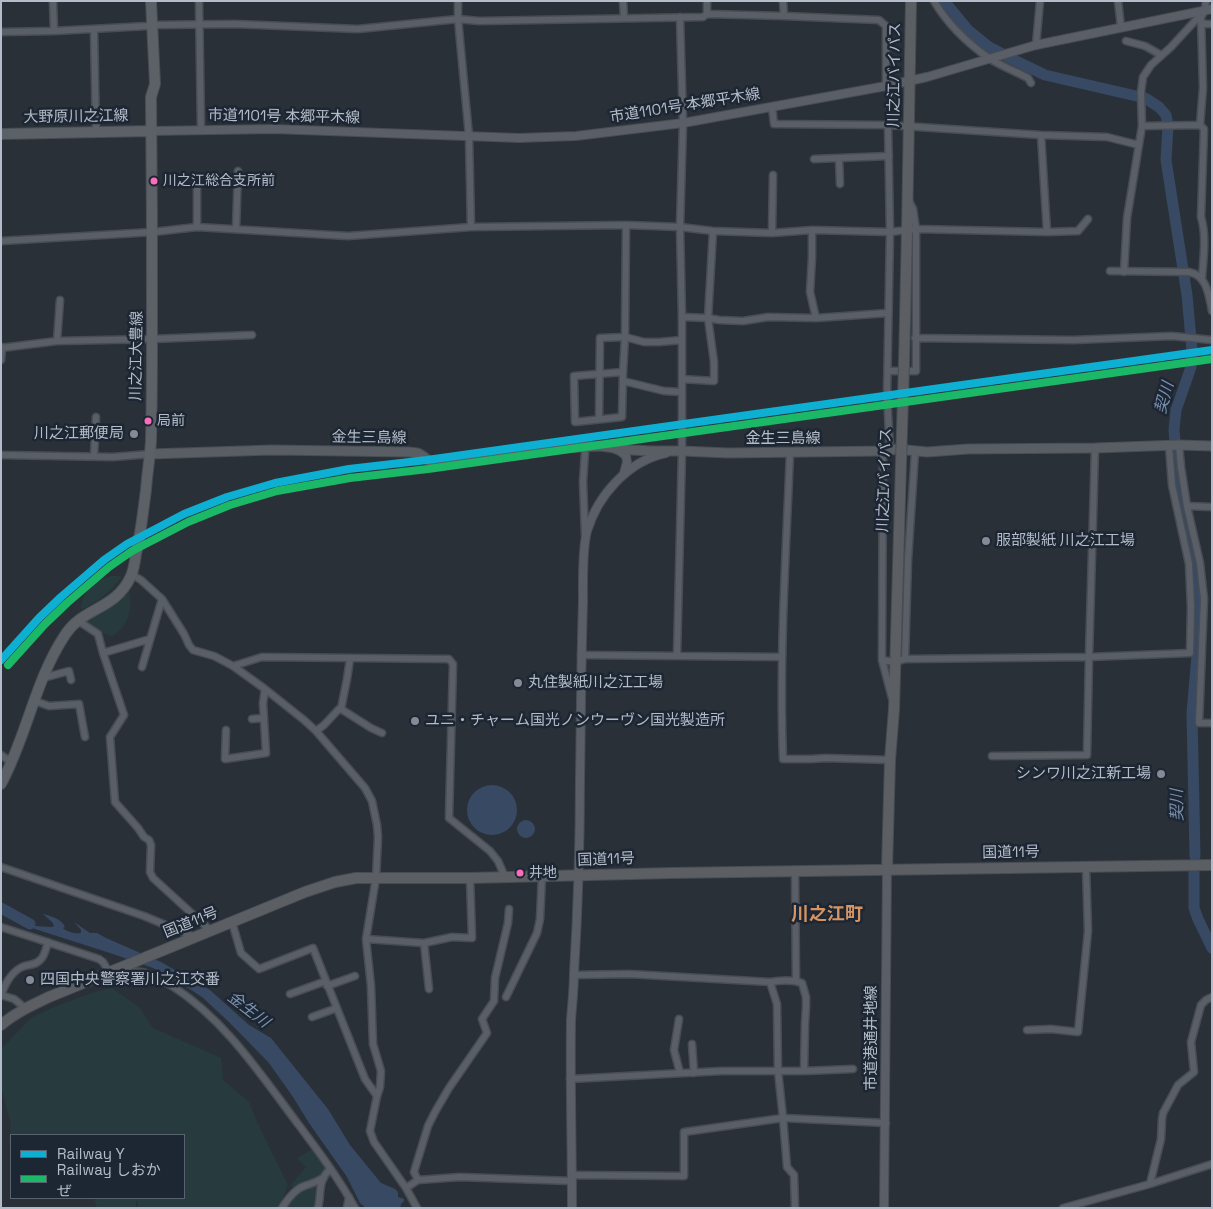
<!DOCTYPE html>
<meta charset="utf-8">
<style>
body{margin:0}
#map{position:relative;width:1213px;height:1209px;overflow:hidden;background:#2a3038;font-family:"Space Grotesk","Noto Sans JP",sans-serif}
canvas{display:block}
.frame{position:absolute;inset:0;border:2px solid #b4bcc9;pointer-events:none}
.legend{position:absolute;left:10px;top:1134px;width:175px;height:65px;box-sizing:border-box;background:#1d2633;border:1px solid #59626f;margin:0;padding:6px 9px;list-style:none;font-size:15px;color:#b4bcc9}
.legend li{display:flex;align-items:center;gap:10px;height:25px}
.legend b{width:25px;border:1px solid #59626f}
</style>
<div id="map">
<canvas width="1213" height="1209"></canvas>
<div class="frame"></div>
<ul class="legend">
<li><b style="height:6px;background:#0dafd3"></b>Railway Y</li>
<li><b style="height:6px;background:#1ab867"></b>Railway しおかぜ</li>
</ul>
</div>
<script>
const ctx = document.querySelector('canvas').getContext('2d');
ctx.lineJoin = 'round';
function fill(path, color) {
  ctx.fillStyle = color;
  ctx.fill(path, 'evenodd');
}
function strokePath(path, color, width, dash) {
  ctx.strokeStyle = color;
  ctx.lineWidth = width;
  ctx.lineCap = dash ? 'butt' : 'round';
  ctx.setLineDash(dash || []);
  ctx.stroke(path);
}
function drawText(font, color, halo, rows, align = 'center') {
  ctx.font = font + ' "Space Grotesk","Noto Sans JP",sans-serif';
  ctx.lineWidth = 5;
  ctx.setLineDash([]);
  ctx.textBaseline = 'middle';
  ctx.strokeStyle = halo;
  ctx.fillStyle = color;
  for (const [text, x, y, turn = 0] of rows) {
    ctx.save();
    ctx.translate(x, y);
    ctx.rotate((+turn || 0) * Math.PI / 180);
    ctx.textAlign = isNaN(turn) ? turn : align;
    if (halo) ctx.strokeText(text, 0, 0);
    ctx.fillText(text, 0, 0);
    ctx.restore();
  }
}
const green = new Path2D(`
 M111,576h8l3,1c-11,14 -24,25 -41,33 0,-18 13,-28 30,-34z
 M129,589c3,20 1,35 -16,47l-12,-3 -17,-12c21,-9 30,-13 45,-32z
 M112,988l27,19 14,21 68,30 2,22 26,22 9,22 30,61 -9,23h-140l-3,-9v9h-39l-3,-10h90v-63h-173v10l-2,-1 2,-20 -10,-37v-38l30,-31 23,-11 41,-15z
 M313,1149l14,19 -12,17 2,6 -2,17h-30l10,-14 -4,-9 15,-18 -9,-9z`);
const water = new Path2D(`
 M467 810a25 25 0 1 1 50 0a25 25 0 1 1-50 0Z
 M517 829a9 9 0 1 1 18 0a9 9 0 1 1-18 0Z
 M1,909l34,17 17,1 2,-1 -1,-3 -10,-9c8,2 19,5 22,13l-2,1c4,4 12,6 18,5v-3l-7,-8 16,11h7l9,5 55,24 49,28 39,35 22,13 57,71 22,36 31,38 14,6 3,3v5l6,2v2l-3,3 -1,4h-34l-6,-5 -13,-26 -38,-54 -16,-26 -24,-34 -40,-41 -27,-25 -23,-15 -26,-14 -40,-14 -78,-25z`);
const river = new Path2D(`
 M945,1l4,6 19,23 21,17 29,15 27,13 100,23 14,9 7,8 2,11 -2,34 21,135 5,55 -1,17 -15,43 -2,20 3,37 4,26 15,77 2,35 1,27 -7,81 3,143
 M1194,872v36l4,11 14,29
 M1,908l29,16`);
const minor = new Path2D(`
 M53,1l1,30
 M199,1l2,128
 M458,1v18l11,117 2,91
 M623,1l1,16
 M783,1l1,15
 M934,1c14,24 33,42 56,58 12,7 26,13 38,19l3,5
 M1118,1l3,26
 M707,14l77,2 95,4 7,6v60
 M1202,24h10
 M94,29l2,104
 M1,32l53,-1 93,-5 6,-1 82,-1 123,5 100,-10 21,2 224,-4 4,-3v-13
 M1126,41l19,5 16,9
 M1036,45l4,-44
 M772,107l2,17 114,1 153,10 66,2 32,8
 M888,125l2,107 -3,164 3,54
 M1142,126l58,-1
 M1041,135l6,97
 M839,158l1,26
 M814,159l75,-3
 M626,225l-1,112 19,5h15l23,-2
 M197,227v-39
 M236,229l2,-58
 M812,230v27l-2,35 6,26 72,-5
 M772,233l1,-58
 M1,241l152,-9 44,-5 151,9 123,-9 155,-2 54,2 33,4 59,2 40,-3 78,2 26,-3 131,3 31,-1 10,-12
 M1110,271l79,1c18,3 20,24 23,39
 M1124,272l3,-54 15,-92 -1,-34 2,-15 8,-12 20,-18 34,-37
 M1202,279c1,-19 5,-43 -1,-62l3,-88 -4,-4 3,-37 -2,-71 4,-7 1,-9
 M682,317l26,1 11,2 24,1 25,-4 48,1
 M915,338l158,2 99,-4 40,4
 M57,341l3,-41
 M1,348l56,-7 95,-2 100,-4
 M1,360l1,-13
 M888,371h28v-142l-3,-20 -4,-8
 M623,372l-1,45 -47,5 -1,-46z
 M682,379l32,2v-19l-6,-44 5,-87
 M623,381l41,10 18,1
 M599,419l1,-81 25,-1 -2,35
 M1179,445l2,22 6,39 13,57 4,36 -5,124h13
 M584,447l1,5 -2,30 2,52
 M883,451l-1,209 13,2 10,-3 3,-99 7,-108
 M790,453c-4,101 -11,204 -7,306h28l15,-1 64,2
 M1,455l112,2 37,-3
 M94,456l2,-39
 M1187,506l25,1
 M131,574l10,6 21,19 22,35 5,11 4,5 21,6 19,10 32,23 39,31 12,11 49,57 7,13 5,24 1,12 -2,41 -10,61 5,47 2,58 8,27 -1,16 -3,9 -7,35 4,11 32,46 11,20
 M77,620l21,14 5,19 21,62 -14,22 5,65 23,26 6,9 5,3 2,5 -1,27 3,6 58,53
 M103,653l47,-14
 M581,655l201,2
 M677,656l5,-205v-134l-2,-90 3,-104 -3,-106
 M350,659l-3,20 -6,30 30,19 11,5
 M905,659l184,-2 6,-209
 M882,660l10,38
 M233,666l29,-9 187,2 4,5 -4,154 41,33 8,10 7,16
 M142,667l20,-68
 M43,678l26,-7 2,9
 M35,701l14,5 30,-2 6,33
 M252,719l12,-1
 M226,730l-1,29 41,-6 -3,-50 2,-14
 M316,731l8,-6 15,-16h2
 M1,755l11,8
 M992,756l95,-1 2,-98 101,-4 1,-46 -2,-43 -17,-79 -3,-39
 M1,867l143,49 50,21
 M795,872l1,108
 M232,922l9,31 18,16 54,-21 52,131 12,17
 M1,927l98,32 4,3 6,10
 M366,939l58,4 28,-6 20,1 -2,-60
 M424,943l5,46
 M119,968c8,4 14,3 22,4 8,1 24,10 31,14 52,33 87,86 123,134 21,28 43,57 60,88
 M770,982l7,22 1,67 5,47 4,49 7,8 1,33
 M327,986l28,-10
 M290,994l36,-13
 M1,995c4,-11 10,-23 21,-28 6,-3 13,-1 18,-7 5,-4 6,-12 8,-18
 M1,995l13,4 11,9
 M506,997l31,-64 3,-14 2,-43
 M312,1017l25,-9
 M679,1019l-5,31 6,23
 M1027,1030l24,-1 27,3 10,-101 -2,-64
 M692,1044l2,29
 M804,1071l49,-2
 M570,1079l152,-8h82l1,-47 1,-17v-10l-4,-14c-11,-4 -21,-3 -32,-1l-141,-8 -55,1
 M572,1175l112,1v-44l99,-14 103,5
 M418,1180l-4,-8 14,-46 7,-14 14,-24 38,-55 -5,-14 12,-18 1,-23 13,-55 1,-14
 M1150,1184l11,-45 1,-20 1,-6 15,-28 16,-13 -3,-30 10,-37 5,-5 6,-3
 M406,1188l12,-8 42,-3 112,4
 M282,1208c6,-10 14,-20 25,-23 6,-2 10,-3 16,-7
 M318,1208c4,-16 -1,-26 12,-39
 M347,1208l2,-11
 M1063,1208l87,-24 62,-20`);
const tertiary = new Path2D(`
 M152,131l122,-2 245,9 57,-2 107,-13 203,-37 41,-9 109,-32 176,-36
 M615,449l5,2 6,5 1,6 -3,11
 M572,1208c0,-63 -2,-125 -1,-188 1,-15 3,-31 3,-47 4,-65 6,-130 6,-195 1,-59 1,-117 3,-176 0,-20 -1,-52 4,-71 11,-36 41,-70 79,-78
 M884,1208l3,-339`);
const secondary = new Path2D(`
 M150,454l122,-4 137,2c2,0 8,1 9,1 9,4 12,12 23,12l119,-17 40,-2 31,4 22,1h29l46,2 155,-2 14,-2 30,3 41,-3 127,-1 83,-3 34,1`);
const primary = new Path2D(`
 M1,134l151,-3
 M1,784c26,-48 34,-104 64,-149 19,-29 50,-24 66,-59 3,-7 4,-15 5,-22 5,-21 7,-43 10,-64 1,-16 4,-33 5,-49 1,-40 1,-81 1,-121 0,-74 0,-149 -1,-223l4,-13 -4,-83`);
const trunk = new Path2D(`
 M904,364l3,-134 4,-229
 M887,869l3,-109 4,-51 7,-247
 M1,1025c14,-12 31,-20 48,-28l256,-105 30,-10 21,-4h114l202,-5 540,-8`);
const trunkBridge = new Path2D(`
 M901,462l3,-98`);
const rail1 = new Path2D(`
 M1,660l38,-42 22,-21 43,-37 23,-16 57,-30 43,-17 48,-14 74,-14 78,-9 785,-110`);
const rail2 = new Path2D(`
 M8,665l37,-41 22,-21 42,-36 23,-16 56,-29 42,-17 47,-14 73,-13 78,-9 784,-110`);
const markers = [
 [154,181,4.5,"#fb6dba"],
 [148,421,4.5,"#fb6dba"],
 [134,434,5,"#848b96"],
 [986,541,5,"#848b96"],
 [518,683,5,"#848b96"],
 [415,721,5,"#848b96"],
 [1161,774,5,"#848b96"],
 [520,873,4.5,"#fb6dba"],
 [30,980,5,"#848b96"]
];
const busNames = [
 ["川之江総合支所前",163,181],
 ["局前",157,421],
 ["井地",529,873]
];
const streetNames = [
 ["川之江バイパス",895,75,-89],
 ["市道1101号 本郷平木線",685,106,-9],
 ["大野原川之江線",76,117,-1],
 ["市道1101号 本郷平木線",284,117,1],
 ["川之江大豊線",137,356,-89],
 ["金生三島線",369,438,1],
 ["金生三島線",783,439],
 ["川之江バイパス",885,480,-88],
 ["国道11号",1011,853,-1],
 ["国道11号",606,860,-2],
 ["国道11号",191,923,-22],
 ["市道港通井地線",872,1038,-90]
];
const poiNames = [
 ["川之江郵便局",124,434,"right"],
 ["服部製紙 川之江工場",996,541],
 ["丸住製紙川之江工場",528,683],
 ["ユニ・チャーム国光ノンウーヴン国光製造所",425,721],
 ["シンワ川之江新工場",1151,774,"right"],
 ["四国中央警察署川之江交番",40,980]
];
const waterNames = [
 ["契川",1165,398,-75],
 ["契川",1178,805,-91],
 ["金生川",248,1010,38]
];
const quarterNames = [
 ["川之江町",827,915]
];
fill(green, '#273a3e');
fill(water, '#384963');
strokePath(river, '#384963', 11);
strokePath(minor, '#484c53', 9);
strokePath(tertiary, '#484c53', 10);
strokePath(secondary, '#484c53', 11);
strokePath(primary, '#484c55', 12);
strokePath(trunk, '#474c53', 12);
strokePath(minor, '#5a5e66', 6);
strokePath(tertiary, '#5a5e66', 8);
strokePath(secondary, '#595d64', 9);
strokePath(primary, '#5c6168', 10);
strokePath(trunk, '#5b5f64', 10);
strokePath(trunkBridge, '#474c53', 12, []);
strokePath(trunkBridge, '#5b5f64', 10);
strokePath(rail1, '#0dafd3', 8);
strokePath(rail2, '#1ab867', 8);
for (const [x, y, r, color] of markers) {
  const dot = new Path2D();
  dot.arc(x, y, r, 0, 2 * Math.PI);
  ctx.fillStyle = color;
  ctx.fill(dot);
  strokePath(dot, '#1d2633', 2);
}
drawText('14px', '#b4bcc9', '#1d2633', busNames, 'left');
drawText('15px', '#b4bcc9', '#1d2633', streetNames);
drawText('15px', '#b4bcc9', '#1d2633', poiNames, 'left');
drawText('italic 16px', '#7c92b1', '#1d2633', waterNames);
drawText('bold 18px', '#d59563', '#1d2633', quarterNames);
</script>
